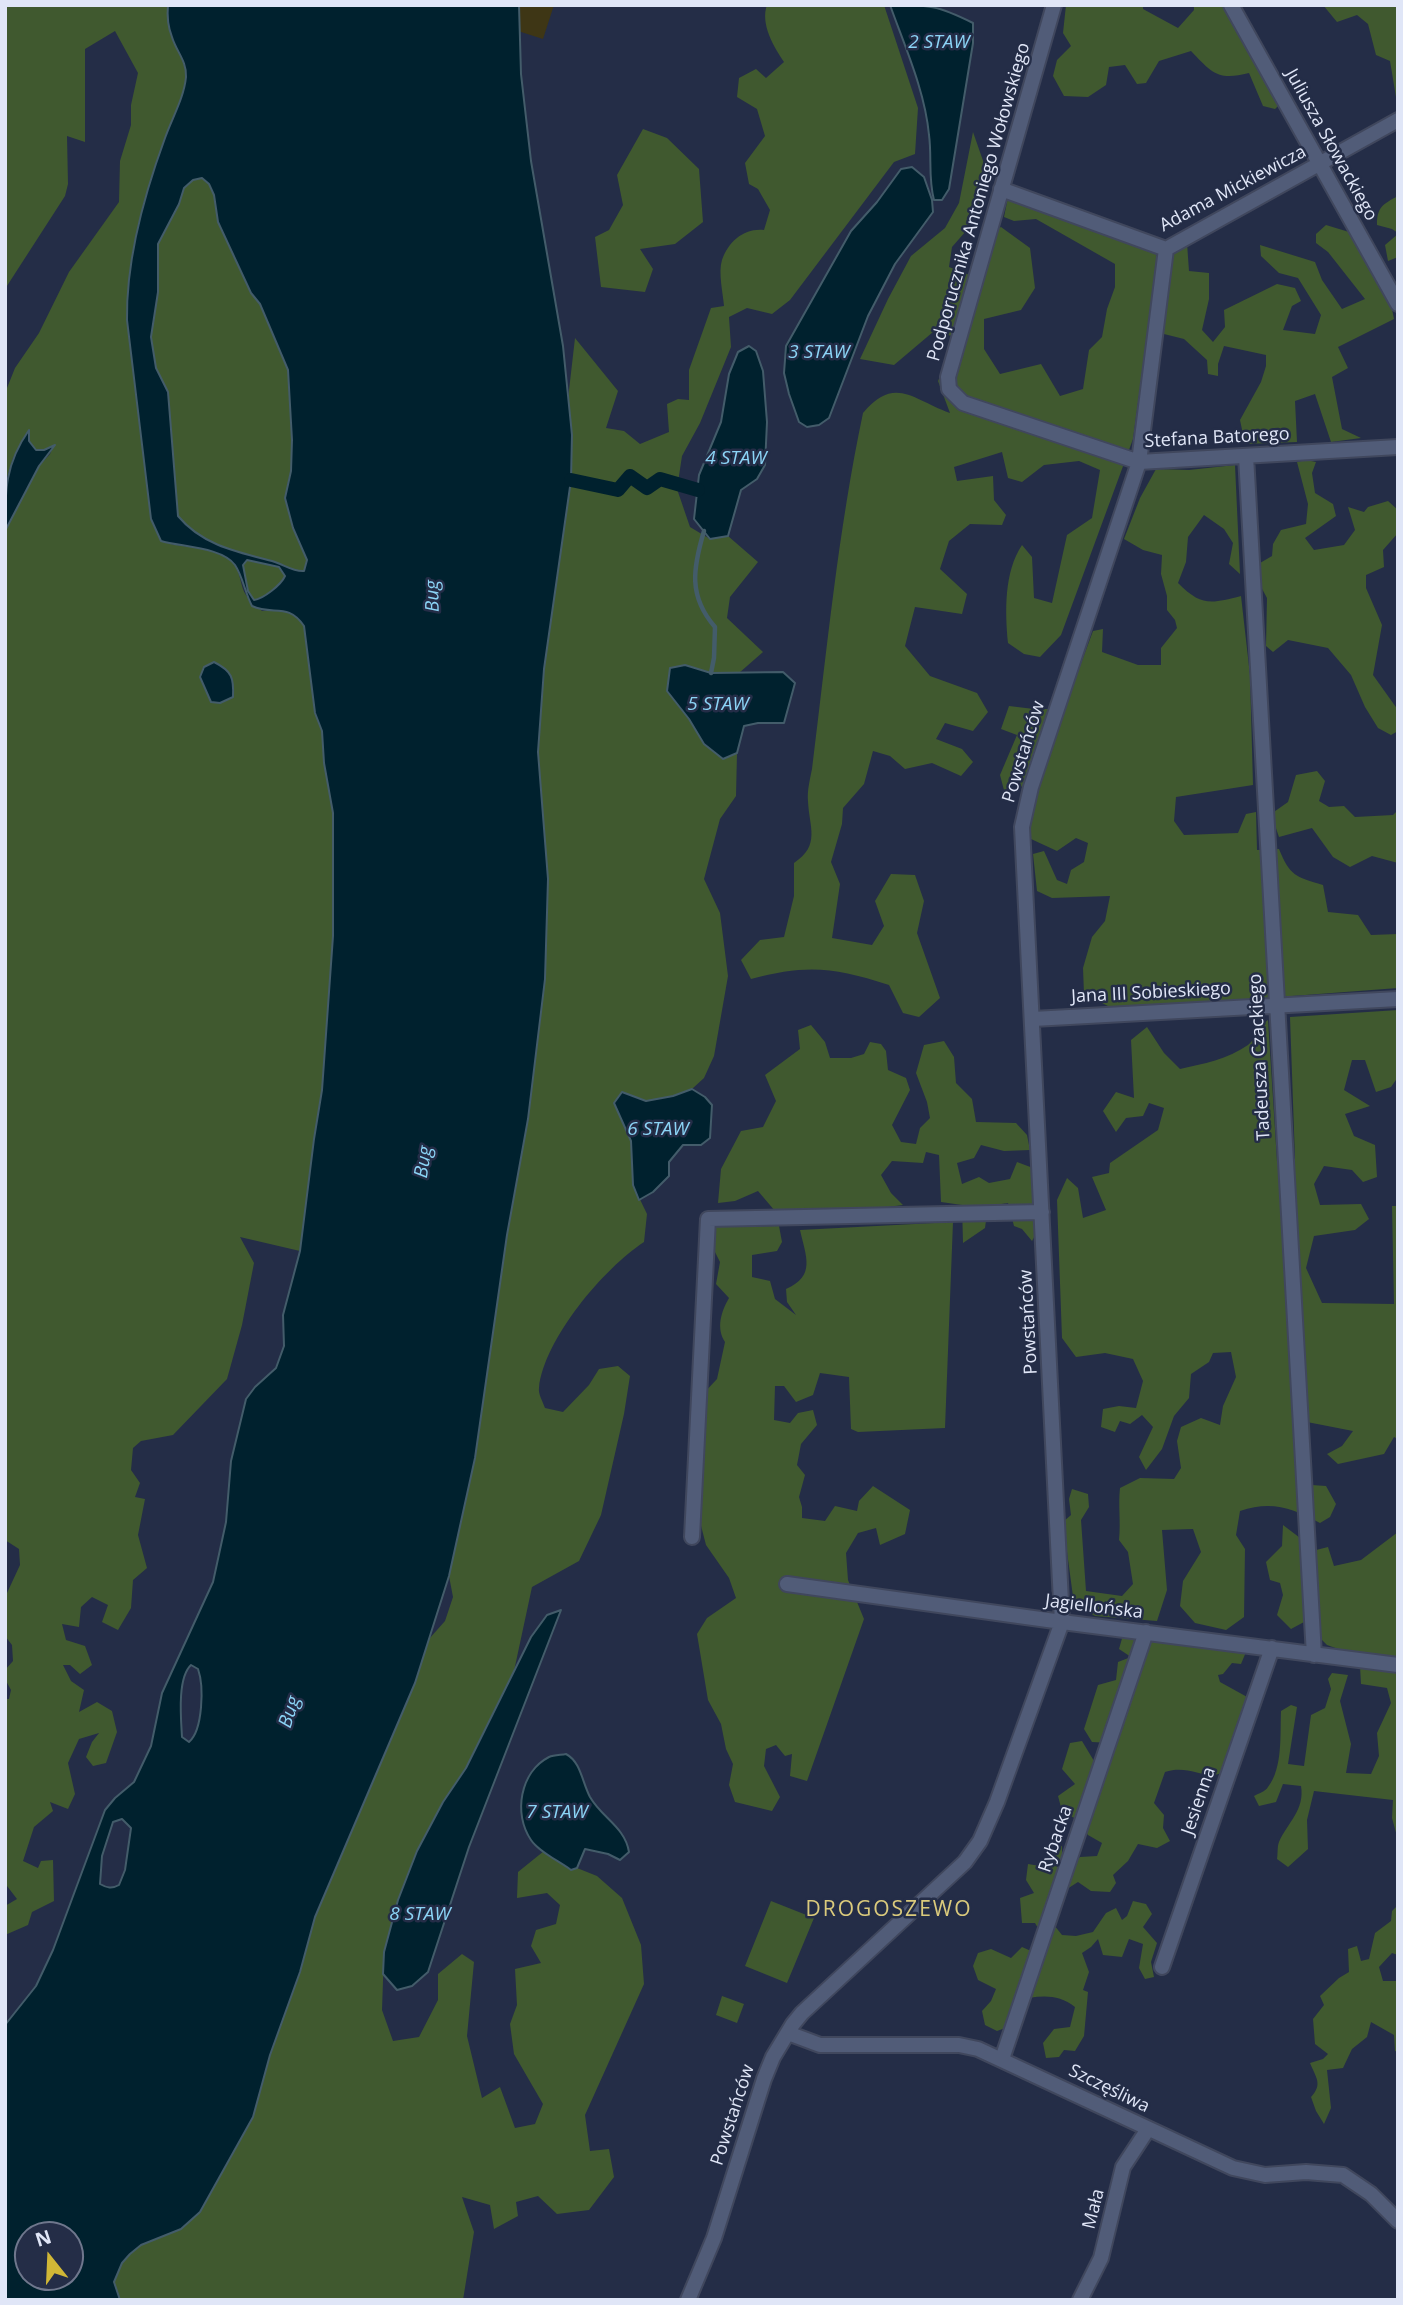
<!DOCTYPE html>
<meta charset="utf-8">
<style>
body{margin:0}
#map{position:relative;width:1403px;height:2305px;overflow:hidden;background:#242d47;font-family:"Open Sans",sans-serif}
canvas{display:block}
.frame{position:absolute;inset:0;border:7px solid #e0e6f7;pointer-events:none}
.north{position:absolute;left:14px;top:2221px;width:70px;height:70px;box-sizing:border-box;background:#242d47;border:2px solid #6f778d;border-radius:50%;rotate:342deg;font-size:19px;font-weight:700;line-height:28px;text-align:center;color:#e0e6f7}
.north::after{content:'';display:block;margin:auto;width:24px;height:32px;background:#d0b736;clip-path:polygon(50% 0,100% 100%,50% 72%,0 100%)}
</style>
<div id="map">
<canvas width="1403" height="2305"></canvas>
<div class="frame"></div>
<div class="north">N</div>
</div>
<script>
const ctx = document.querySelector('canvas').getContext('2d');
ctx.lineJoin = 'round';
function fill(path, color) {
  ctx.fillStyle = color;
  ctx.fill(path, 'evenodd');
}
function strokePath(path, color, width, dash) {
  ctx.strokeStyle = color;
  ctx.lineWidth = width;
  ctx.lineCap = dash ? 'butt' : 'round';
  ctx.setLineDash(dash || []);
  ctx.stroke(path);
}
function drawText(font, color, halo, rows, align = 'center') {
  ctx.font = font + ' "Open Sans",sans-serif';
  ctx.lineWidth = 5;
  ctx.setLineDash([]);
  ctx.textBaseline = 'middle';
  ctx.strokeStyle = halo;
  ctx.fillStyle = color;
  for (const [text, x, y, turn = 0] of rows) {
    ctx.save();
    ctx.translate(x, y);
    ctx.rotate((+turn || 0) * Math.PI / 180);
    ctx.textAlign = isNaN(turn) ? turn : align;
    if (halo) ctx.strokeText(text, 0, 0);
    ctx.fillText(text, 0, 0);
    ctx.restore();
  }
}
const green = new Path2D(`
 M5,5h163c-1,10 0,22 4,32 4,14 15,24 14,40 -2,23 -16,44 -22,66 -18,58 -38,116 -37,177l24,199 20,25c19,4 51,4 63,20 7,9 6,22 12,31 4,6 11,11 16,16 18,-2 31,-2 42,15l11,87 7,18 2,32 9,50v123l-11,154 -8,49 -14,112 -60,-14 14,26 -12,62 -15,54 -54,56 -32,6 -8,7 -2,22 9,13 -5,14 10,2 -7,36 9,33 -14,12 -2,28 -13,22 -16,-8 6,-17 -16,-8 -11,10 -2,20 -17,-3 4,16 19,6 7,19 -12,9 -10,-9h-7l8,16 13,9 -5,22 18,-10 15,9 5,21 -11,31 -13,3 -7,-9 6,-15 7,-9 -20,6 -11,24 7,31 -7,15 -18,-7 3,9 -19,16 -11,34 15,7 3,-7 12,-1 1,41 -22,11 -4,13 -23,10v-29l12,-7 -10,-13 -2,1v-188h4l2,-9 -6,-11v-9l8,-9 -1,-16 -7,-9v-43h2l13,-28 -1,-16 -14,-9v-1009l34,-65 11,-12 3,-8 -9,4h-8l-7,-9v-9l-16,26 -8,26v-91l10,-25 24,-35 30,-61 50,-70 1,-41 11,-36v-20l7,-32 -23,-42 -30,18v93l-18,-6 1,48 -3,12 -60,93z
 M767,5h117l34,103 -3,46 -21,8 -104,138 -18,14 -25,-6 -18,9 2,30 -31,76 -18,33 -5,33 13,38 20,12 18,-3 30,26 -28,35 -3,21 36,34 -24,21h-28l-26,-8c3,46 -1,63 38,94l14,-6 -1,43 -16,23 -16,60 16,34 8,63 -14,80 -10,22 -12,11 -19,7 -27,5 -24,-9 -8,11 17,38 2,44 14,29 -3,28c-40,26 -100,97 -105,146 -1,6 4,14 6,20l18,4 26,-27 10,-16 19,-3 12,10 -6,38 -23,101 -22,46 -47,26 -18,84 -48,97 -23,34 -26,49 -19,49 -14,52 -2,58 11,31 26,-4 19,-37v-26l24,-20 12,8 -7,74 15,62 18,-11 15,41 20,-4 8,-20 -29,-50 -4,-30 7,-19 -2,-36 26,-6 -10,-17 5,-16 20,-6 4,-19 -13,-12 -30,5 1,-26 26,-21 27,19 6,-2 20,8 25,22 19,47 3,39 -59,131 5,36 19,-2 5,28 -25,33 -32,4 -19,-18 -22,6 2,14 -24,13 -4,-24 -28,-8 12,35 -11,68h-343l-6,-18 8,-19 8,-9 11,-9 40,-16 19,-17 53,-95 17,-62 30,-83 15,-55 100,-234 14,-44 16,-18 8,-24 -4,-21 26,-118 32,-223 21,-116 17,-140 3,-100 -10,-127 6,-83 27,-189 1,-45 -4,-36 7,-61 43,53 -12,37 18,3 16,13 29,-12 -2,-28 11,-5 11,1v-30l22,-62 13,-2c-1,-13 -6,-34 -2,-46 7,-19 22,-32 42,-30l6,-20 -12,-21 -9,-5 -4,-21 20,-27 -8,-27 -20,-12 2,-19 17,-9 10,9 18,-16c-10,-15 -24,-38 -17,-57z
 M1066,5h77v4l35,19 16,-18v-5h28l59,98 -6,6 -12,-3 -14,-33c-31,8 -37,0 -58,-22l-32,10 -13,22 -9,1 -12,-19 -16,2 -3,18 -18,12 -24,-1 -11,-20 4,-16 14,-14 -8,-13z
 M1323,5h75v92h-2l-6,-36 -14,-6 -8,-31 -11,-9 -20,7z
 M643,129l24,9 32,31 4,53 -28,22 -35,5 13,20 -8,23 -44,-5 -6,-50 14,-7 14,-25 -6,-30z
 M973,132l15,43 -15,48 -21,24 -3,20 26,10 16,-45 10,-5 29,21 5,40 -14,22 -37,9v30l16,25 41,-10 19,32 23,-7 6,-39 13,-13 5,-28 8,-22v-23l-79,-45 -22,2 -10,-4 4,-20 146,54 6,11 27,-19 2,28 20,2v26l-7,31 11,12 12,-15 -1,-17 53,-26 18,4 6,13 -9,5 -9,24 32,4 6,-19 -23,-37 -19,-5 -18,-17 -1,-11 55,17 7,18 20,29 23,-10 -37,-47 -12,-9v-9l10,-9 23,7 42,72 3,15 -56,28 10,21 -16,9 10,52 19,9 -30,4 -16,-48 -20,7 2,41 -52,2 -5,-24 21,-38 5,-16v-11l-42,-9 -6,18v12l-10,-2 -1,-14 -23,-21 -36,-9 -15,109 -72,196 -21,22 -16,-3 -16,-11c-3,-32 -4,-71 14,-98l10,12 2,41 18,5 15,-68 25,-17 8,-48 -21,-9 -35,4 -22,17 -14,-4 -6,-26 -48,15 3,14 36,-5 1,24 12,15 -4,10 -32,-1 -21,17 -9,28 27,25 -5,20 -47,-7 -10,39 25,30 47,17 11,19 -15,19 -28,-8 -9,16 26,10 11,13 -12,14 -29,-13 -27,6 -15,-13 -17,-5 -9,33 -21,24 -1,16 -11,38 9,22 -8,54 40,7 12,-19 -9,-25 16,-27 24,1 9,26 -7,32 23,65 -21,19 -16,-4 -14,-28c-55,-18 -82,-21 -138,-6l-10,-19 19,-20 24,-3 10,-41v-33c27,-18 15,-36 14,-62 -1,-10 2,-22 4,-32 15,-119 26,-238 51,-356 32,-38 50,-13 87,0l-12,-32 19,-44 -24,-5 -39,33 -34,-6 28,-60 23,-43 34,-28 14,-25z
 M202,178l7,6 5,11 4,27 33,71 9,11 28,67 4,69 -1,31 -4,15 6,42 14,32 -3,11c-11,1 -21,-7 -32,-10 -35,-9 -70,-16 -94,-44l-10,-125 -12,-24 -5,-31 7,-45v-48l21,-40 5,-16 9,-8z
 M1398,196v37l-6,-4 -15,-4c0,-18 6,-21 21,-29z
 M1398,234v23l-10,4 -3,-16z
 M1306,460l10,2 -4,11 3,20 18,11 3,12 -31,22 9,12 30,-5 11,-15 -7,-23 16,5 4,-5 20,-6 10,9v23l-15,17 1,17 -18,8v13l16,37 -9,50 25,35v21l-7,4 -13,-7 -13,-21 -14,-32 -23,-27 -40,-8 -15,12 -7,-6 1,-48 -7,-13v-22l12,-7 1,-12 8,-14 25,-6 2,-20 -11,-42z
 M1235,465l5,109 -11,-10 4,-21 -9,-14 -20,-14 -16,22 -2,25 -8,21c23,23 32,21 63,13l9,79 3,110 -77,12 -2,24 10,14 54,-2 8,-19 10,-2 1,38 22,-1c11,27 17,28 44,36l5,27 30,3 13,20 27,-1v54l-265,20 -23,-1 -26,-13 -1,-26 9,-31 13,-16 5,-25 -58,2 -15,-7 -4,-37 11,-3 13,29 10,4 4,-14 13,-8 4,-19 -12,-5 -19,13 -26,-12 -12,-28 3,-24 -6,-5 -11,12 -5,-19 17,-40 -16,-6 8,-23 25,3h30l29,-78 10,-2 -1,23 36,13h23v-17l16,-20 -2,-8 -8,-10v-14l-6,-22 1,-19 -19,-5 -19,-11 16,-41 16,-29 33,1z
 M247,560l32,7 6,9c-4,9 -22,23 -31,24l-6,-9 -5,-26z
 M1317,771l8,10 -6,20 10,6 15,-1 11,11 38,-2 5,-5v53l-26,-7 -22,11 -17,-10 -21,-29 -33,9 -8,-23 17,-12 8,-27z
 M1398,1010v67l-7,10 -15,5 -11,-32h-13l-8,30 26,16 -25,8 9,22 21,9 2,32 -14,5 -11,-12 -28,-4 -10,18 6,21 41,-1 8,15 -14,11 -41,6 -8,32 16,35 72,1 -2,-98h6v233l-4,-2 -10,17 -46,10 -11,-10 15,-8 11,-15 -46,-9 -11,2 1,60 29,2 10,18 -6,13 -10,6c-27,-15 -49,-23 -80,-12l-4,24 9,14 -1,68 -18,13 -31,-7 -15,-17 3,-25 18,-29 -8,-23 -31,1 5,60 -10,31 -62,-5 -21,-12 -11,-82 8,-7 -2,-16 3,-10 16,5 1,13 -8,13 5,71 36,5 11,-12 -5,-32 -9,-12c2,-18 -1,-34 1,-52l20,-10 34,1 7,-11 -4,-27 4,-14 20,-9 19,7 3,-19 13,-29 -5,-25 -18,1 -4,9 -18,12 -2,24 -15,18 -12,33 -16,21 -7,-13 14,-30 -11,-12 -12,9 -10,-3 -5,11 -14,-5 2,-18 16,-3 17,2 7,-27 -10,-22 -28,-6 -29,4 -14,-19 -5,-138 10,-22 11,10 5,30 23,-8 -14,-33 17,-4 1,-10 48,-33 6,-22 -15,-5 -6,13 -17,2 -10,14 -13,-21 13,-19 18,6 -3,-58 16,-13 17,26 16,16c23,-5 48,-10 68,-24 8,-6 9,-18 20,-25l9,141 18,-2 -5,-142z
 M811,1025l14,17 5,16h21l13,-4 6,-12 11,2 5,7 2,19 18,8 4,12 -18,35 9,17 15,2 4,-16 10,-10 -3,-16 -11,-29 8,-28 20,-4 10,16 2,26 16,16 4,23 40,1 11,12 3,15 -26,1 -23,-6 -7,13 -17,5 5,21 17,-7 10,6 21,-4 7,-17 16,6 4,64 -5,9 -10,-12 -8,-3 -6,-23 -20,3 -3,22 -22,15 -1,-38 -21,-3 -2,-47 -13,-3 -3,11 -31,-2 -11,14 10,18 12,12c-28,4 -56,6 -84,6 -15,0 -29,-2 -44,0l-17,-20 -23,10 -17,2 3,-34 20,-38 22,-4 13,-26 -11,-26 35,-26 -2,-19z
 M953,1222l-8,206 -87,4 -7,-3 -2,-52 -29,-4 -7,22 -17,7 -12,-16h-9l-1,34 16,3 8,-10 15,-3 4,15 -16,19 -4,21 8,10 -6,22 3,10v11l23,3 10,-15 22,5 2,-10 14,-15 37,24 -5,24 -25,11 -4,-17 -18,5 -12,20 2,27 16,39 -57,162 -17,-5 2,-22 -7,2 -9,-11 -10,4 -2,17 16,31 -8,14 -37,-9 -6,-17 4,-21 -7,-15 -5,-25 -13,-24 -11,-66 10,-16 29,-20 -7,-20 -23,-33 -14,-54 10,-96 15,-16 8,-37c-9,-14 -4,-30 4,-44l-13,-14 4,-22 -7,-14v-21l66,-1 3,16 -5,9 -25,4v22l18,4 5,18 21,16 -9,-13 -1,-13c30,-13 20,-32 14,-59z
 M1283,1525l33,25 12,-3 6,19 27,-6 37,-28v126l-57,-8 -14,-5 -23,-23 -13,7 -14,-14 6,-20 -3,-12 -10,-3 -4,-18 16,-16z
 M1123,1635l123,17 -5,12 -9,-1 -9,11 -5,1 2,7 29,16 -27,75c-19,7 -33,-9 -57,-1l-11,31 10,12 -1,13 7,13 -13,7 -19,-4 -10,17 -15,14 3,8 -6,9 -19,-1 -13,-9 -11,7 -13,36 8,10 14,1 17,-4 13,-19 10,-5 6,12 5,-4 6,-15 13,3 6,10 -9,13 14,16 -6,19 3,15 -9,2 -6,-11 4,-24 -14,-5 -7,18 -19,-2 -5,-16 -7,8 -9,6 7,19 -6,18 5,2 -4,44 -9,15 -11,-1 -5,7 -13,1 -3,-15 11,-14 16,-2 5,-20c-19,-15 -38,-11 -61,-6l-6,26 -11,4 -12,-6 -3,-14 9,-10 5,-12 -18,-9 -5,-14 5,-13 13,-4 20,9 11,-11 9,4 15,-9 -11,-19h-13l-2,-25 14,-5 -8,-13 2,-16 18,3 7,-18 9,-3v10l12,8 6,-7 17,-1 5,-13 -14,-8 -12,-16 -14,-8 -4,-15 17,-12 -13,-15 8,-26 12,-2 12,20 17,-7v-11l-19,-1 -8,-13 14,-44 18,-5 2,-18 13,-5 -12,-8z
 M1360,1666l38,5v169l-6,-22 1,-18 -79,-9 -7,29 1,29 -20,18 -11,-8c1,-5 0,-12 2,-17 9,-20 26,-32 22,-56l-18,-2 -7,18 -17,4 -5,-10c5,-3 11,-4 14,-9 15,-19 12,-53 13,-76l10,-6 6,2 -9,57 16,2 7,-51 14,-7 6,-19 -3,-10 4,-6 16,2 -8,26 11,43 -5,29 25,1 8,-18 -2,-23 14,-30 -4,-15 -26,-4z
 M771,1901l43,17 -27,65 -42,-17z
 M1398,1905v50l-6,-2 -13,14 4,14h15v71l-3,-1 -1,-16 -23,-13 -4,15 -15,12 -9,19 -16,2 4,38 -7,16 -8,-13 -5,-14c12,-13 5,-19 -1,-34l13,-4 5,-5 -13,-10 -2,-25 11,-14 -4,-9 19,-18 10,-6 -1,-23 9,-3 4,15 8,-2 6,-26 16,-12 1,-10z
 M722,1996l22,8 -7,19 -21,-8z`);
const sand = new Path2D(`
 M519,5h35l-11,34 -25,-8z`);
const water = new Path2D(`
 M168,5h351l2,69 10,87 32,185 9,89 -1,45 -27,189 -6,83 10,127 -3,100 -17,140 -21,116 -32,223 -26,118 -34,107 -100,234 -15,55 -30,83 -17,62 -53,95 -19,17 -40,16 -11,9 -8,9 -8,19 6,18h-115v-275l31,-39 17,-36 52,-140 10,-12 19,-16 17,-36 11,-53 51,-111 13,-60 5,-61 15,-62 9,-12 21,-19 8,-22 -1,-31 17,-64 14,-112 8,-49 11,-154v-123l-9,-50 -2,-32 -7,-18 -11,-87c-16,-24 -31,-10 -52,-20 -7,-13 -9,-29 -17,-41 -13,-18 -54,-18 -74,-24l-10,-22 -24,-199c-1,-61 17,-125 38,-182 7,-20 19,-40 21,-61 1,-16 -10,-26 -14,-40 -4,-10 -5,-22 -4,-32zM202,178l7,6 5,11 4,27 33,71 9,11 28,66 4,70 -1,31 -6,27 8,30 14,32 -3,11c-11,1 -21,-7 -32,-10 -35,-9 -70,-16 -94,-45l-10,-124 -12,-24 -5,-31 7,-45v-48l21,-40 5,-16 9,-8zM247,560l32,7 6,9c-4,9 -22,23 -31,24l-6,-9 -5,-26zM191,1665l7,4c6,17 5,61 -9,73l-7,-5c-1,-18 -5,-59 9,-72zM122,1819l9,9 -6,42 -6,15c-7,4 -12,3 -19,-1l2,-28 11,-34zM70,2235v42h-42v-42z
 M890,5c39,0 47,0 83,18v20l-24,146 -7,11h-8c-6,-22 -2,-43 -5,-65 -4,-44 -24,-88 -39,-130z
 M912,167l12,10 8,23 1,12 -38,52 -27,52 -39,102 -10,7 -12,2 -8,-5 -10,-28 -5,-21 2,-27 65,-115 26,-29 24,-33z
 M749,346l7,5 7,20 4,51 -2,43 -8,14 -16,11 -13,46 -18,3 -16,-20 5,-44 22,-53 8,-48 9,-22z
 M29,430v11l7,9h8l11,-5 -16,21 -34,65c0,-40 0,-67 24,-101z
 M214,662c18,9 20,16 19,35l-13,6 -9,-1 -11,-25 4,-10z
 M685,665l26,8 72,-1 12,11 -11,40h-26l-14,3 -7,27 -14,6 -19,-15 -15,-25 -22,-28 3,-23z
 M692,1089l13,8 7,8 -2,33 -9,7h-18l-14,17v14l-16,16 -14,8 -6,-15 -2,-44 -17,-38 8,-11 24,9 27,-5z
 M561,1610l-92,237 -41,125 -16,14 -15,4 -14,-16 1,-22 14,-52 19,-49 26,-49 23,-34 65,-131 16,-22z
 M566,1754c15,8 16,28 24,43 12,21 35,30 39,55l-9,8 -12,-6 -23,-5 -8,19 -6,2c-12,-9 -32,-18 -40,-30 -18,-26 -11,-68 18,-83 5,-2 12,-2 17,-3z`);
const stream = new Path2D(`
 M704,531c-11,37 -16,65 11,96l-1,31 -3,15`);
const canal = new Path2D(`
 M571,480l47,10 12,-14 17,12 13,-9 38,11`);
const minor = new Path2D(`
 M1054,5l-106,372 1,12 14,14 176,59 259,-15
 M1231,5l167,299
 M1001,189l165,60 232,-129
 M1246,456l68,1199
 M1033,1019l365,-20
 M692,1537l16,-318 334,-7
 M787,1584l275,38 336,43
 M1162,1967l110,-319
 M788,2033l32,12h139l19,4 255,119 32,7 41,-3 37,3 28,19 27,27
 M1002,2059l144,-427
 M688,2300l26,-62 50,-159 9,-22 20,-33 9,-11 163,-151 15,-21 17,-39 65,-180 -40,-795 9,-40 108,-325 27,-213
 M1080,2300l21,-42 22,-91 25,-38`);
const streetNames = [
 ["Juliusza Słowackiego",1331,145,61],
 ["Adama Mickiewicza",1233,189,-28],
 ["Podporucznika Antoniego Wołowskiego",979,202,-74],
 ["Stefana Batorego",1217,438,-3],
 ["Powstańców",1024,752,-73],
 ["Jana III Sobieskiego",1151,993,-3],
 ["Tadeusza Czackiego",1260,1057,-93],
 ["Powstańców",1029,1322,-93],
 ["Jagiellońska",1094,1607,7],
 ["Jesienna",1199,1801,-71],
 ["Rybacka",1056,1839,-71],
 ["Szczęśliwa",1109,2089,26],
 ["Powstańców",733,2115,-72],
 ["Mała",1094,2209,-76]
];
const waterNames = [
 ["2 STAW",939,43],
 ["3 STAW",819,353],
 ["4 STAW",736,459],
 ["Bug",433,596,-91],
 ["5 STAW",718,705],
 ["6 STAW",658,1130],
 ["Bug",424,1162,-81],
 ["Bug",290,1712,-72],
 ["7 STAW",557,1813],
 ["8 STAW",420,1915]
];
const quarterNames = [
 ["DROGOSZEWO",889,1910]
];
fill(green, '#40592f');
fill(sand, '#3e3615');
fill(water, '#00212e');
strokePath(water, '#435c6a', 2);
strokePath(stream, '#435c6a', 4.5);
strokePath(canal, '#00212e', 14);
strokePath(minor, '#40475d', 18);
strokePath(minor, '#515c78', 14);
drawText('18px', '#e0e6f7', '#242d47', streetNames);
drawText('italic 19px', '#8bd4f6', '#242d47', waterNames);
ctx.letterSpacing = '2px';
drawText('21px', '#daca7c', '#242d47', quarterNames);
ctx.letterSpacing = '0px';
</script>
